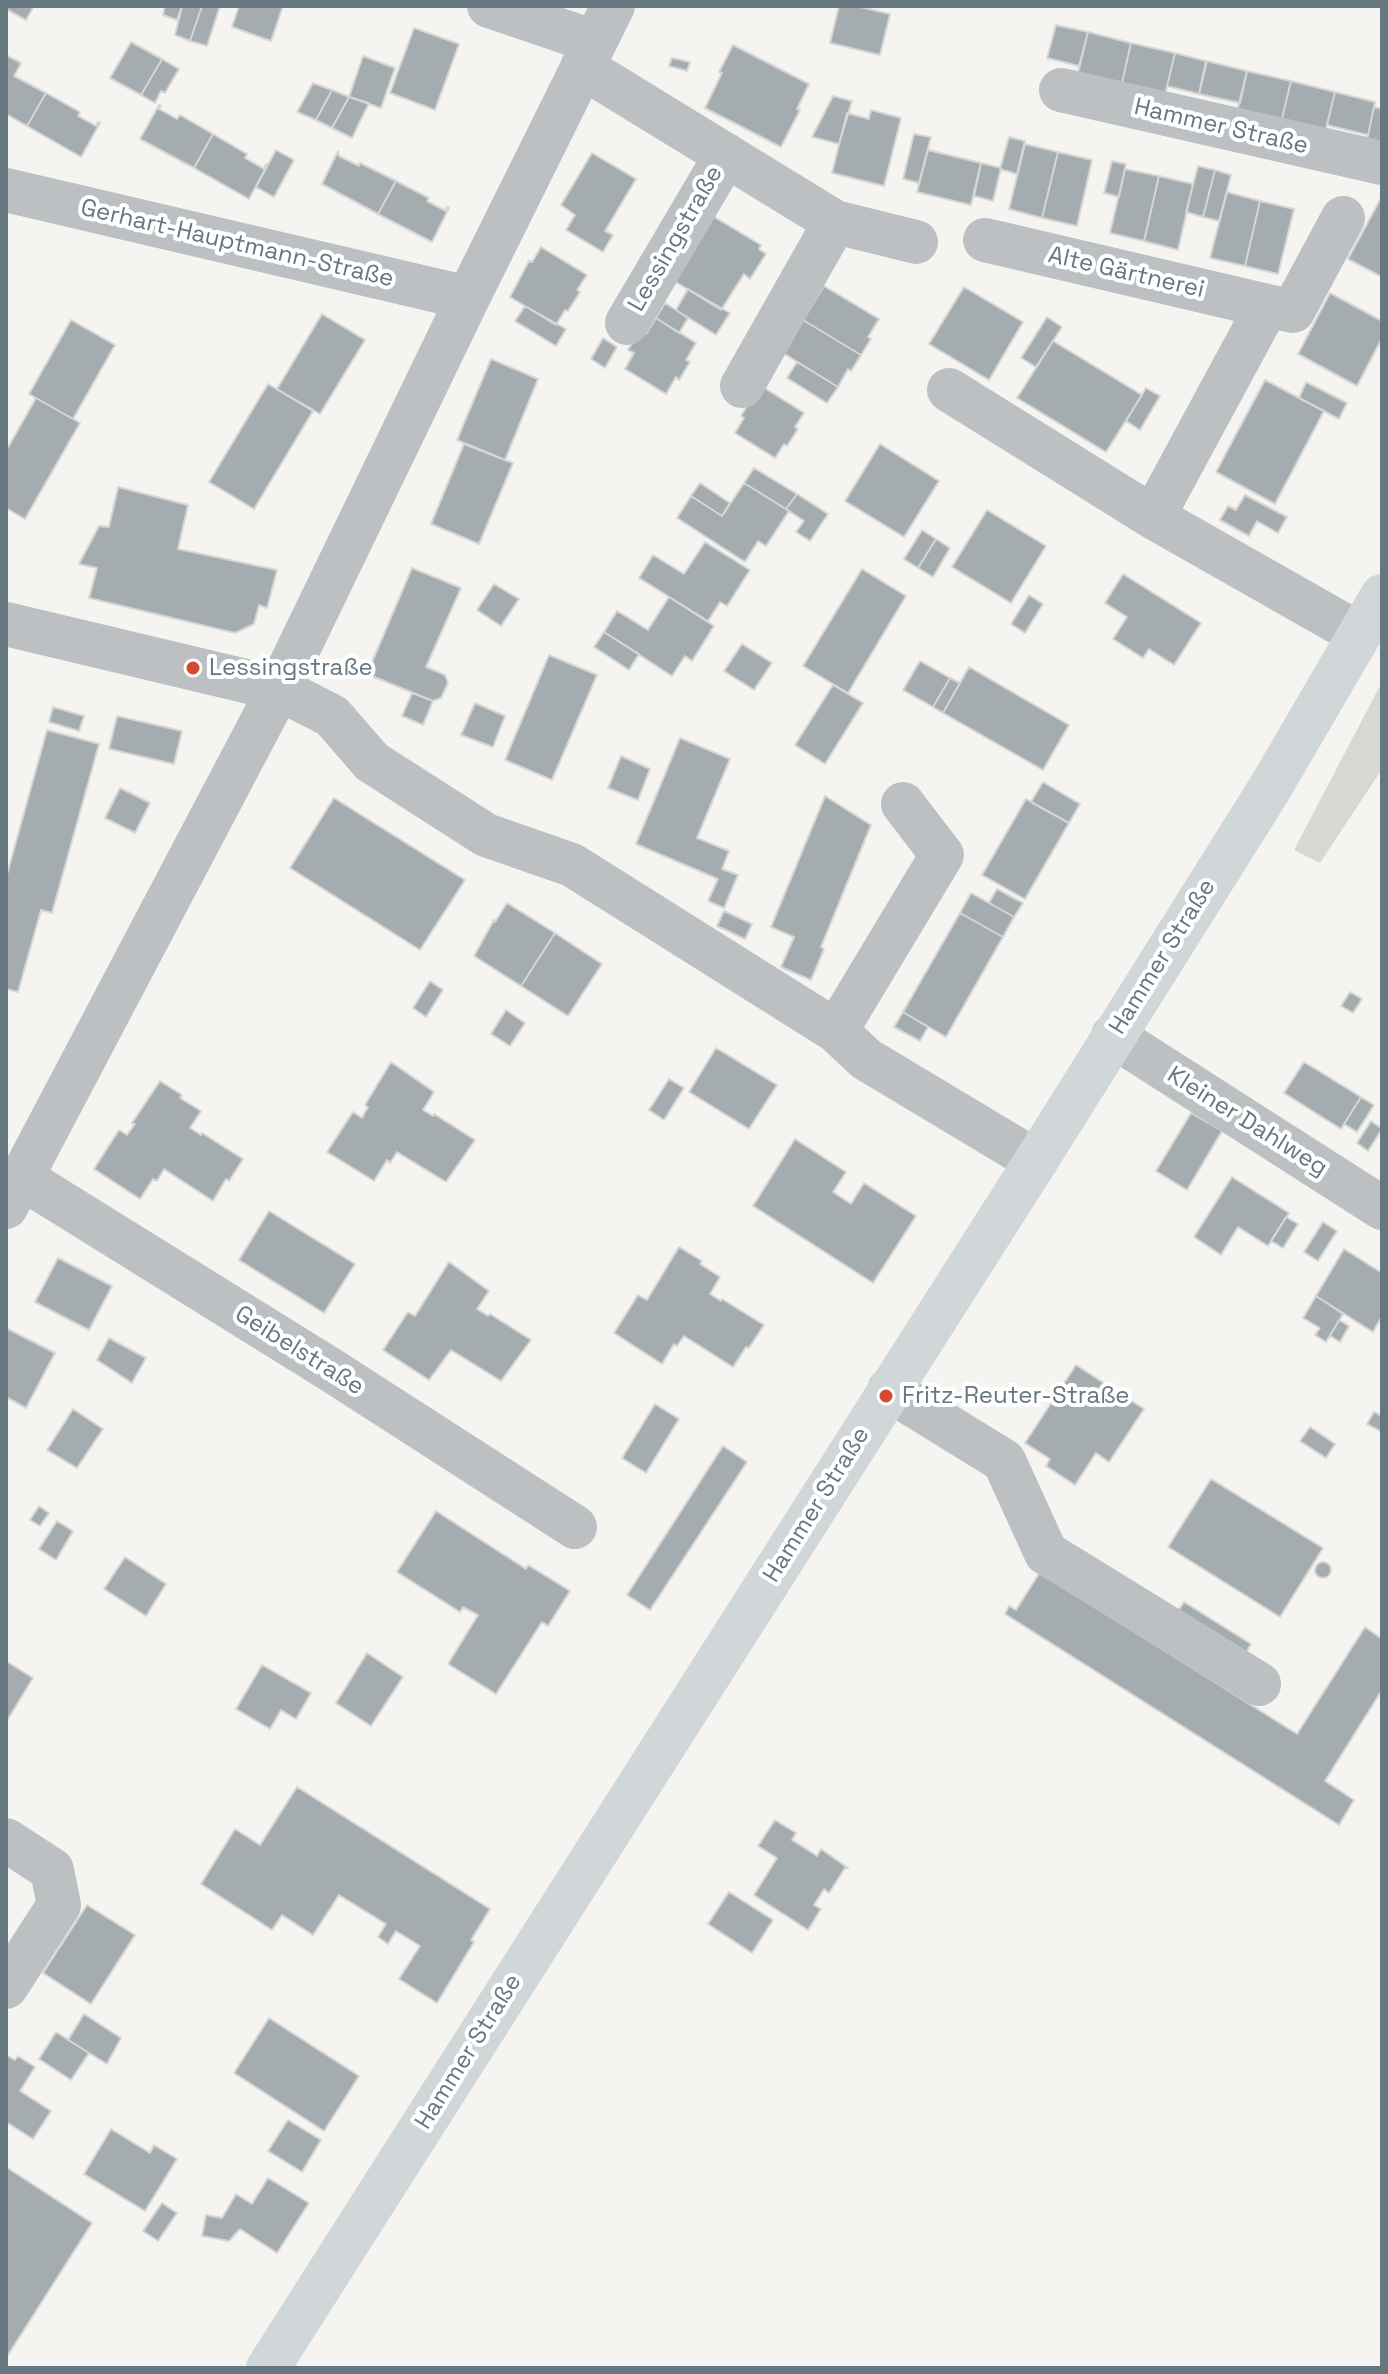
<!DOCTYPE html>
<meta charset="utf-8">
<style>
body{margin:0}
#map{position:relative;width:1388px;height:2374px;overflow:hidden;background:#f5f4f1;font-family:"Space Grotesk",sans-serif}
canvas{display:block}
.frame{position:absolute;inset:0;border:8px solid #667780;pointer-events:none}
</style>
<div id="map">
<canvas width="1388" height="2374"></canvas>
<div class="frame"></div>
</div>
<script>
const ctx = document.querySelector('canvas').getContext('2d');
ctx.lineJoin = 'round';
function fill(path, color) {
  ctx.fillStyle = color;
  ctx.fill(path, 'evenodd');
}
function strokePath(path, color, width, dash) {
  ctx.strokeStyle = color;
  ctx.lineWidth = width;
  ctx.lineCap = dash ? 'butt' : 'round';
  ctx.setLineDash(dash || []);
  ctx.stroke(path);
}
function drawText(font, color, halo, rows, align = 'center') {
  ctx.font = font + ' "Space Grotesk",sans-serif';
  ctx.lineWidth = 8;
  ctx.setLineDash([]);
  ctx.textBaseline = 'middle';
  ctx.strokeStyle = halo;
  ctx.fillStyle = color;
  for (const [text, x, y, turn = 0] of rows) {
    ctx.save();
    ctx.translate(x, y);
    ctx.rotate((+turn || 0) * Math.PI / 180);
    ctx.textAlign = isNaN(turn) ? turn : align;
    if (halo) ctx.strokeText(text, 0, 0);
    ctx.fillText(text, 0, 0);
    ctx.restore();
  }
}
const green = new Path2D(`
 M1382,682v87l-62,94 -26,-13z`);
const building = new Path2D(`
 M6,6h28l-8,14 -20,-11z
 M165,6h17l-5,14 -14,-5z
 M182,6h20l-12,35 -15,-6z
 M202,6h18l-13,40 -17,-5z
 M239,6h44l-12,35 -39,-14z
 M839,6h17l34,8 -10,41 -50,-12z
 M1056,25l32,7 -9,34 -32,-8z
 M414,28l45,16 -24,66 -45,-17z
 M1088,32l43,11 -11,49 -44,-11z
 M131,42l31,17 -21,36 -31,-17z
 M1131,43l44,10 -12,50 -43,-11z
 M733,45l76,39 -12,25 3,1 -19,37 -76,-39 17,-35 -3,-1z
 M1175,53l31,8 -7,33 -32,-8z
 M6,55l15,8 -7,13 32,17 -19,33 -21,-12z
 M363,56l32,12 -14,40 -32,-11z
 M672,58l18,4 -3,9 -18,-5z
 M162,59l17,10 -14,24 -4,-2 -6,12 -14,-8z
 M1207,61l40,10 -7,32 -41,-9z
 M1247,71l44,10 -12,50 -44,-11z
 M1291,81l44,11 -12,49 -44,-10z
 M313,83l19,7 -16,30 -19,-8z
 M332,90l17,7 -17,31 -16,-8z
 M1335,92l40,10 -7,33 -41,-10z
 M46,93l34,19 -2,4 18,10 2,-4 2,1 -19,34 -54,-31z
 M833,96l19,5 -13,43 -27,-7z
 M349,97l20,6 -17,35 -20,-10z
 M159,105l2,1 -2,3 18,10 3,-4 33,19 -19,34 -54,-29z
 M1374,107l8,2v35l-15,-4z
 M871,110l30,8 -17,68 -52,-13 15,-60 22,6z
 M213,134l34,20 -2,4 19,11 2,-5h2l-19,35 -55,-31z
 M914,134l17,3 -12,46 -16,-4z
 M1009,137l16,4 -8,33 -17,-5z
 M1025,144l33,8 -16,66 -33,-9z
 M276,150l18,10 -20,37 -18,-10z
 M928,150l53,13 -10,42 -54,-13z
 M338,151l1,5 20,10 1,-3 36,18 -18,33 -56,-30z
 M1058,152l34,8 -15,66 -35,-8z
 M592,153l44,26 -31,52 8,4 -10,17 -37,-22 9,-15 -14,-10z
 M1112,161l14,3 -7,33 -15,-4z
 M981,163l20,5 -8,33 -19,-5z
 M1198,166l17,4 -12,47 -17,-5z
 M1125,169l34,7 -15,65 -34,-8z
 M1215,170l16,5 -12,46 -16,-4z
 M1159,176l34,8 -15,66 -34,-9z
 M396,181l33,17 -2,3 19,10 1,-4 2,1 -17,34 -54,-28z
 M1227,192l33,9 -15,65 -35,-8z
 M1381,198l1,1v78l-34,-18z
 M1260,201l34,8 -16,65 -33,-8z
 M711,215l50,30 -2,4 7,5 -16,25 -6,-5 -23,36 -50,-31z
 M541,247l46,28 -10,15 3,2 -12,19 -3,-1 -9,15 -46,-28 19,-36 3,1z
 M824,286l55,33 -11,18 3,2 -10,16 -58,-35z
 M964,287l59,35 -34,58 -60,-36z
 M688,289l42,24 -14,22 -40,-25z
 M1330,293l52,28v17l-25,48 -59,-32z
 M665,303l23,15 -9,15 -23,-15z
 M525,306l41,23 -10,17 -41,-25z
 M322,314l43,26 -45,74 -43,-25z
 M1047,317l15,10 -26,40 -15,-9z
 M656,318l40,25 -10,17 4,2 -11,18 -3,-3 -10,17 -41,-25 9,-16 -6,-3 12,-20 6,4z
 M71,320l44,25 -42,74 -44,-25z
 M803,320l58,35 -10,16 -3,-2 -10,18 -55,-34z
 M603,338l14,9 -12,21 -14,-9z
 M1053,341l89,54 -36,57 -89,-54z
 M491,359l47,20 -33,81 -48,-20z
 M797,362l41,25 -11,16 -40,-25z
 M1265,380l59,31 -49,93 -59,-32z
 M1306,382l41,21 -8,16 -40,-21z
 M268,384l45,27 -59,98 -45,-27z
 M763,387l41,26 -9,14 3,2 -11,17 -3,-2 -9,14 -40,-25 9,-15 -3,-2 10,-17z
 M1146,388l14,8 -20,34 -14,-9z
 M36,398l44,25 -55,96 -19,-11v-57z
 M464,444l49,19 -34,81 -48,-20z
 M880,444l59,37 -35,56 -59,-36z
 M754,468l43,26 -11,15 -42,-26z
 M700,483l30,20 -8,13 -31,-20z
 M744,483l45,28 -23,35 -8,-5 -13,21 -68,-44 14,-22 31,20z
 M118,487l70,18 -10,44 99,21 -10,38 -8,-3 -5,19 -19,9 -146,-35 8,-30 -18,-4 20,-38 10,1z
 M797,494l31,20 -18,27 -14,-9 8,-11 -18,-12z
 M1245,495l42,22 -9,16 -21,-12 -8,15 -29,-16 8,-14 8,4z
 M987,510l59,36 -35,57 -59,-36z
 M922,530l14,9 -18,29 -14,-9z
 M936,539l14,9 -17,29 -15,-9z
 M705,542l45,28 -23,36 -7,-4 -12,19 -69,-43 14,-23 31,19z
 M412,568l49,20 -35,79 19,8 3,8 -7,15 -8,3 -66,-27z
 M862,569l44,27 -58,97 -45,-27z
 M1123,574l78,49 -27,42 -25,-16 -6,9 -30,-19 14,-22 -22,-14z
 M494,584l25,15 -18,27 -24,-16z
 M1029,595l14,9 -18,29 -14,-9z
 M669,597l45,29 -22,35 -7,-5 -13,20 -68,-44 13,-21 31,19z
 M604,632l35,22 -10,16 -35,-23z
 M742,644l30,19 -18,27 -30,-19z
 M549,655l48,20 -45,105 -47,-20z
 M920,661l30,17 -17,29 -30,-17z
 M969,667l100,58 -26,45 -100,-57z
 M950,678l10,5 -17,30 -10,-6z
 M833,685l30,18 -38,61 -30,-19z
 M412,693l21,8 -10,24 -21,-9z
 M475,703l30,13 -12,31 -32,-12z
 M53,707l31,9 -5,15 -30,-9z
 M117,716l65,15 -8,33 -65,-15z
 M47,730l52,14 -47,169 -11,-3 -23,82 -12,-3v-111z
 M680,738l50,21 -33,79 32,13 -7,18 16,6 -14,33 -16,-7 10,-22 -82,-35z
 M621,756l29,13 -12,31 -30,-12z
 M1043,782l37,22 -11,19 -38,-21z
 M120,788l30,15 -15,30 -30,-15z
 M825,796l46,29 -50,122 3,2 -13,31 -30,-13 13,-30 -23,-10z
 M334,798l131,82 -45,70 -130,-82z
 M1026,799l43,24 -44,76 -43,-24z
 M997,889l26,14 -9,14 -25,-14z
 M971,893l43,24 -11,20 -43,-24z
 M507,903l48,30 -34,53 -47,-30 20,-36 1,2z
 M724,911l28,13 -7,15 -28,-13z
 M960,913l43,24 -57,100 -43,-25z
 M555,933l47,31 -34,52 -47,-30z
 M430,981l13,9 -17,27 -13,-9z
 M1350,992l12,7 -9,14 -12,-7z
 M506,1010l19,13 -15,23 -19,-12z
 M903,1012l25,15 -8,14 -26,-14z
 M716,1048l61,37 -28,44 -60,-37z
 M391,1062l43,30 -11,18 10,6 1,-2 41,26 -29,42 -49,-30 -7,11 -3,-3 -13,21 -47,-29 26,-40 9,6 6,-11 -3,-2z
 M1304,1062l57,35 -20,32 -57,-36z
 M669,1079l15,9 -20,32 -15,-10z
 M160,1081l22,14 -2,3 21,13 -11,17 11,7 1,-2 41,26 -14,22 -3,-2 -13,22 -49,-32 -7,12 -4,-2 -13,20 -46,-30 25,-39 8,5 8,-11 -3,-1z
 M1361,1097l13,8 -17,27 -13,-8z
 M1191,1113l31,18 -35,59 -31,-19z
 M1371,1121l11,8 -14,22 -11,-8z
 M795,1139l51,33 -13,20 18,12 13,-21 52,33 -43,67 -120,-77z
 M1232,1177l57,36 -21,33 -30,-19 -17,28 -27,-18z
 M269,1211l86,53 -31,49 -85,-53z
 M1286,1217l12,7 -15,24 -12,-7z
 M1323,1222l14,9 -19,30 -14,-9z
 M679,1247l23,14 -2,3 20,13 -10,17 11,7 1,-2 42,26 -15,23 -3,-1 -13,20 -49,-31 -7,10 -3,-2 -12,20 -48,-31 24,-38 9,5z
 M1344,1249l38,24v43l-9,16 -57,-36z
 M58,1258l54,28 -23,44 -54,-28z
 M449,1262l40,29 -12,18 11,7 2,-2 41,26 -30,41 -50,-31 -22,30 -46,-30 25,-38 7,4z
 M1316,1296l27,18 -17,28 -11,-7 5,-7 -17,-10z
 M1339,1320l10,6 -9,16 -10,-6z
 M8,1329l47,24 -29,55 -20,-11v-64z
 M109,1338l37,20 -14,25 -35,-23z
 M1076,1365l68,44 -35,53 -13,-9 -21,32 -29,-19 4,-7 -25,-16z
 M655,1404l24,15 -33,54 -24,-15z
 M73,1409l30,20 -26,39 -30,-18z
 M1374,1412l8,4v16l-15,-8z
 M1310,1427l25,17 -9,14 -26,-17z
 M723,1446l24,16 -97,148 -23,-15z
 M1211,1479l112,69 -43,69 -112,-70z
 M39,1506l10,7 -9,13 -10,-6z
 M436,1511l90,58 2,-4 42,26 -22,35 -6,-4 -46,72 -48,-30 30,-49 -15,-8 -3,5 -63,-40z
 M57,1521l16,10 -17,29 -17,-11z
 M125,1557l41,27 -20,32 -42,-27z
 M1315 1570a8 8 0 1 1 16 0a8 8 0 1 1-16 0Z
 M1040,1572l257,162 68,-107 17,12v51l-57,91 29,19 -15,25 -334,-211 4,-8 7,4z
 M1184,1602l67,42 -11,19 -68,-43z
 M367,1653l36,24 -32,49 -35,-23z
 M6,1661l27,17 -25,41 -2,-1z
 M262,1665l49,28 -15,26 -15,-9 -11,19 -34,-20z
 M297,1787l193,122 -19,31 3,2 -37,61 -38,-24 21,-33 -24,-15 -8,13 -10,-7 8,-13 -47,-29 -26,40 -31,-20 -10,15 -71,-46 34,-55 25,16z
 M775,1820l21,13 -4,7 25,16 4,-7 27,19h-3l-16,25 -5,-4 -10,16 7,4 -13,21 -54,-35 23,-37 -19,-12z
 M729,1892l44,28 -21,33 -44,-29z
 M87,1905l48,30 -44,69 -48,-31z
 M84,2014l37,24 -14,26 -39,-24z
 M269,2018l90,58 -35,55 -90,-58z
 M56,2032l33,21 -18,27 -32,-21z
 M6,2055l9,5 3,-4 17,11 -15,24 31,20 -18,28 -27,-17z
 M288,2120l33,20 -19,32 -34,-21z
 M111,2129l39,24 4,-8 23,14 -32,52 -61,-37z
 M6,2167l86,56 -84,132 -2,-2z
 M268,2178l41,25 -32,50 -37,-24 -11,12 -27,-5 4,-21 16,3 14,-24 16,10z
 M162,2203l15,10 -19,28 -15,-10z`);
const minor = new Path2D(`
 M489,6l106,36
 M582,67l253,155 81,20
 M1061,90l321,73
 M6,190l462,108
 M985,240l282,66 -114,211 206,117
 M1267,306l26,5 50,-93
 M627,323l99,-168
 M742,386l93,-164
 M949,390l204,127
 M6,624l273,65 53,27 40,46 114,73 86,30 264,166 30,28 170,102
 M836,1031l106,-176 -39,-51
 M1113,1036l269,172
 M22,1178l309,192 244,157
 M6,1207l273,-518 189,-391 145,-292
 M889,1390l115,71 42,92 213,131
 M6,1840l46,30 7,35 -53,82`);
const major = new Path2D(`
 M268,2368l768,-1207 234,-373 112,-192`);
const markers = [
 [193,668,8,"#d44932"],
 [886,1396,8,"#d44932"]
];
const streetNames = [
 ["Hammer Straße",1221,127,13],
 ["Lessingstraße",676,239,-60],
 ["Gerhart-Hauptmann-Straße",237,244,13],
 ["Alte Gärtnerei",1126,273,13],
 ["Hammer Straße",1163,957,-58],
 ["Kleiner Dahlweg",1247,1122,32],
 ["Geibelstraße",299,1351,32],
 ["Hammer Straße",817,1505,-58],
 ["Hammer Straße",469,2052,-58]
];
const poiNames = [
 ["Lessingstraße",209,668],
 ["Fritz-Reuter-Straße",902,1396]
];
fill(green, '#d5d9d1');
fill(building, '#a4acb0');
strokePath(building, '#d6d6d4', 2);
strokePath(minor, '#bcc0c3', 44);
strokePath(major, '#d1d6d9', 44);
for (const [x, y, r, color] of markers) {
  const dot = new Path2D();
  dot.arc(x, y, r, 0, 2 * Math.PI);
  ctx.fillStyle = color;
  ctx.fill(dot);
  strokePath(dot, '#fff', 3);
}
drawText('24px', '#667780', '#fff', streetNames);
drawText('24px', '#667780', '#fff', poiNames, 'left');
</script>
